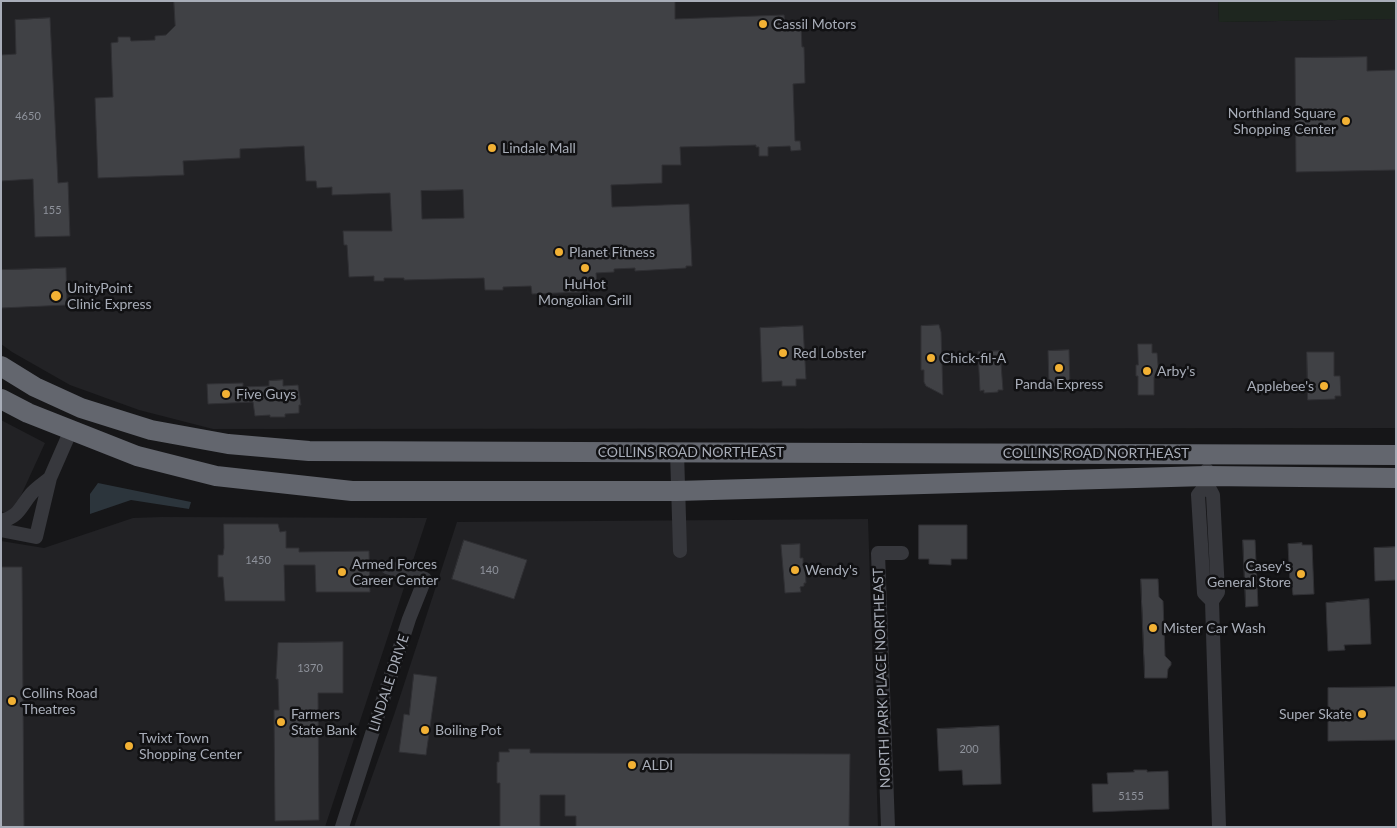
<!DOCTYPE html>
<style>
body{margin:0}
#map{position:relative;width:1397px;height:828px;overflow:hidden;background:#161618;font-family:Lato,sans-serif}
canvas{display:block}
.frame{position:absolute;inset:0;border:2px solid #a8adb8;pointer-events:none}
</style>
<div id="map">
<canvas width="1397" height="828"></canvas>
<div class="frame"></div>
</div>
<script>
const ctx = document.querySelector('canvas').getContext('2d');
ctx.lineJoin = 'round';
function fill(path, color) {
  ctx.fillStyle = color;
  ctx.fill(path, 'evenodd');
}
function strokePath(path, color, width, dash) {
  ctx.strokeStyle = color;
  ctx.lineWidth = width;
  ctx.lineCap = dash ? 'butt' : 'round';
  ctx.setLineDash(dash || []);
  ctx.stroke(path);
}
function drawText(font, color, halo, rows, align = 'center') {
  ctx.font = font + ' Lato,sans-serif';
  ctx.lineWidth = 5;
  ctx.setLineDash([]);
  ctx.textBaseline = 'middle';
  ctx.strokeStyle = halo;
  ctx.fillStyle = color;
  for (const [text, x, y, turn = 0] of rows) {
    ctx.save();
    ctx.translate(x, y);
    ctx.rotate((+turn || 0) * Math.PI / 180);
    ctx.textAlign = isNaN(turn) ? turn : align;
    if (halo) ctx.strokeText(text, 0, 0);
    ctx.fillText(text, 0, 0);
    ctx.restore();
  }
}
const built = new Path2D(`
 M1,1h1217l1,21 177,-3v409l-1183,1 -74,-19 -69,-25 -58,-33 -11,-8z
 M1,420l44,23 -33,72 -11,-4z
 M162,517l265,1 -102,309h-324v-286l43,7 89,-30z
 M868,519l10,308h-524l40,-112 63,-193z`);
const green = new Path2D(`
 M1218,1h178v18l-177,3z`);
const water = new Path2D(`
 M98,483l93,19 -2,7 -58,-9 -41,14v-20z`);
const building = new Path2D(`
 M174,1h501v18l109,-4 1,11h16l1,21h2l1,36 -12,1 2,57h5l1,9 -10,1 -1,-5 -22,1v9h-9v-9h-3v-2l-76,2 1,18h-19v18l-51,2 1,22 77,-3 3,62h-6v2l-51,3v-3l-21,1v3l-18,1 1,13h-14v6l-51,2 -1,-8 -28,1v3h-18l-1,-12 -80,2v-2h-20v3h-10v-5l-25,1 -2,-32h-3l-1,-14h49l-2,-38 -58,2v-8l-15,1 -1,-7h-10l-2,-35 -64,3v9l-57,3 1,14 -86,3 -3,-80 18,-1 -2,-54 7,-1v-5h12l1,4 24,-1v-4l11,-1 9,-9zM463,190l1,28 -42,1 -1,-28z
 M50,18l8,165 10,-1 2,54 -35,1 -2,-58 -32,2v-126l15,-1 -1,-34z
 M1367,57v14l29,-1v100l-100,2 -1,-114z
 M66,268l1,37 -66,3v-38z
 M939,325l2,7 2,63 -17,-9 -2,-4v-12h-3v-44z
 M803,326l3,53h-10v7h-14v-5l-20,1 -2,-54z
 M1138,344h14v9h5l2,24h-5v18h-16v-19h-2v-11h2z
 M1069,350l1,36 -21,1 -1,-36z
 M1000,351l3,39h-5v2l-14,1v-3l-4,1 -2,-39z
 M1307,352h27v24h6l1,20h-6v3l-27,1z
 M283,380v6l15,-1 3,20h-2v8l-14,1v3h-15v-2l-15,1 -2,-14 -45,2 -1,-20 36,-1v4l26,-1v-5z
 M224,524h54l2,8 6,-1v17h13v4l70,-1 1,41h-54l-1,-27h-31l1,36h-60l-2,-24h-5v-22h5l1,-7z
 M919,525h48v34h-16v6l-22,-1v-5h-10z
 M464,540l63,20 -13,39 -62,-20z
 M1243,540h12l3,66 -12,1z
 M1302,543v2h10l2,49 -21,1 -1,-10h-2l-2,-41z
 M800,544v14h3v8h2l1,17h-2v3l-4,1 1,5 -16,1 -4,-48z
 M1396,547v33l-21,1 -1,-33z
 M1,567h21l2,260h-23z
 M1141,579h17l1,18 4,4 2,55 6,6v3l-3,4 -1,9h-22z
 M1369,599l2,45 -27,1 1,5 -17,1 -2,-48z
 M343,642v51h-25l1,127 -44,1 -1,-111h5l-1,-31h-2l2,-36z
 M414,674l23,3 -11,78 -27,-3 5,-38 5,1z
 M1396,687v53l-68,1v-53z
 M999,726l2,58 -38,1 -1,-15 -23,1 -2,-42z
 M509,749h21v4l320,1 -1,73h-273v-11h-11v-21h-25v32h-40v-44h-3v-21h2v-10h10z
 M1134,770h13v2l21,-1 1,38 -76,3 -1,-28h16l-1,-11 27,-1z`);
const minor = new Path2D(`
 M677,452l3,99
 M1207,470v14l6,11 5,97 -6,9 7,226
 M1207,484l-9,11 6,98 8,8
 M1,521c18,-4 19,-14 30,-27 5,-6 13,-11 19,-16
 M1,530l35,7 14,-59 21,-48
 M342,827l67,-208 16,-40 -38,-12
 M888,827l-10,-274h24`);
const highway = new Path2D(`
 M1,366l34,21 46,21 70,22 77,14 81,7 1087,4
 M1,399l27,14 109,43 79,20 136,15h325l529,-15 190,2`);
const markers = [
 [763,24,5,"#f2b134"],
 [1346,121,5,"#f2b134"],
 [492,148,5,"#f2b134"],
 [559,252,5,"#f2b134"],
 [585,268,5,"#f2b134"],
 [56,296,6,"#f2b134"],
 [783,353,5,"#f2b134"],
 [931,358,5,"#f2b134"],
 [1059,368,5,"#f2b134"],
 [1147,371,5,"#f2b134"],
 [1324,386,5,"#f2b134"],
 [226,394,5,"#f2b134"],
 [795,570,5,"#f2b134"],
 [342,572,5,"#f2b134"],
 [1301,574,5,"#f2b134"],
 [1153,628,5,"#f2b134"],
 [12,701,5,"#f2b134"],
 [1362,714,5,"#f2b134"],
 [281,722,5,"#f2b134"],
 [425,730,5,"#f2b134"],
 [129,746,5,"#f2b134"],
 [632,765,5,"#f2b134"]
];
const numberNames = [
 ["4650",28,116],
 ["155",52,210],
 ["1450",258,560],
 ["140",489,570],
 ["1370",310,668],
 ["200",969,749],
 ["5155",1131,796]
];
const poiNames = [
 ["Cassil Motors",773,24],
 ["Northland Square",1336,113,"right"],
 ["Shopping Center",1336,129,"right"],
 ["Lindale Mall",502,148],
 ["Planet Fitness",569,252],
 ["HuHot",585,284,"center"],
 ["Mongolian Grill",585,300,"center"],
 ["UnityPoint",67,288],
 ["Clinic Express",67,304],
 ["Red Lobster",793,353],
 ["Chick-fil-A",941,358],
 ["Arby's",1157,371],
 ["Panda Express",1059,384,"center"],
 ["Applebee's",1314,386,"right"],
 ["Five Guys",236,394],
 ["Armed Forces",352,564],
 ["Career Center",352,580],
 ["Casey's",1291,566,"right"],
 ["General Store",1291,582,"right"],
 ["Wendy's",805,570],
 ["Mister Car Wash",1163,628],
 ["Collins Road",22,693],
 ["Theatres",22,709],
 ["Farmers",291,714],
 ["State Bank",291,730],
 ["Super Skate",1352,714,"right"],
 ["Boiling Pot",435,730],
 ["Twixt Town",139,738],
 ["Shopping Center",139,754],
 ["ALDI",642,765]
];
const streetNames = [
 ["COLLINS ROAD NORTHEAST",691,452],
 ["COLLINS ROAD NORTHEAST",1096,453],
 ["NORTH PARK PLACE NORTHEAST",882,678,-92],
 ["LINDALE DRIVE",389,683,-72]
];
fill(built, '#222225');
fill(green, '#1e261f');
fill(water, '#2c353c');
fill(building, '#404145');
strokePath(building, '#303034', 1);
strokePath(minor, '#37383d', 14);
strokePath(highway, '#63666e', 20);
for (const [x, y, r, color] of markers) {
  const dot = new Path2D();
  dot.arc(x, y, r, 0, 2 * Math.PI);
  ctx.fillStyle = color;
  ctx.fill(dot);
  strokePath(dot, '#111113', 2);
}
drawText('11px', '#8e929b', null, numberNames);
drawText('14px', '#a8adb8', '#111113', poiNames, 'left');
drawText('14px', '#a8adb8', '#111113', streetNames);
</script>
